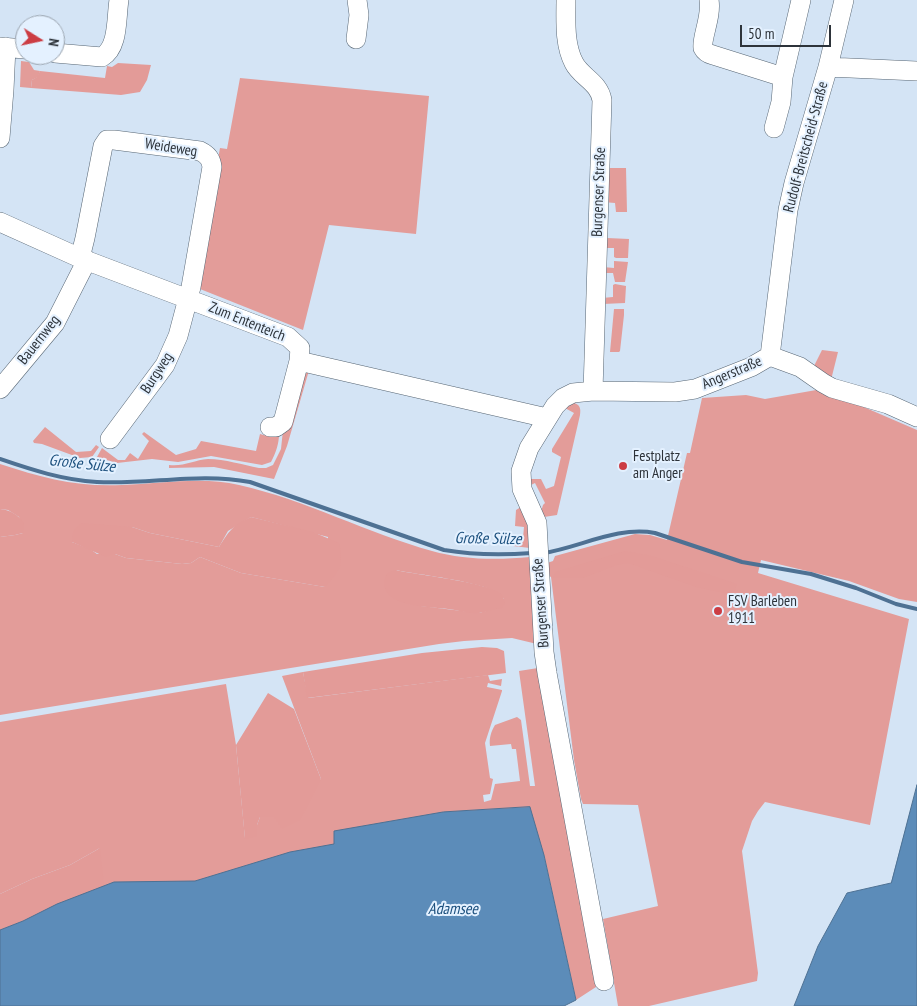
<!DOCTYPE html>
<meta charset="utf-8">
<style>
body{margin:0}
#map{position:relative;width:917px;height:1006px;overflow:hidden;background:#d4e4f5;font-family:"PT Sans Narrow",sans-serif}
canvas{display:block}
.north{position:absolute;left:15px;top:15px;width:50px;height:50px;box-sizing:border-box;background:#e4f1ff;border:1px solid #9ba5b0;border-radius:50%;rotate:100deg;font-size:14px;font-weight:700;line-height:20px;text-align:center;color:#2d333a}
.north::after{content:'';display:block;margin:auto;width:18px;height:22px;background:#cc3d44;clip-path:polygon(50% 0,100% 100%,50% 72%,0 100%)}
.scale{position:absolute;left:740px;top:25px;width:91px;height:22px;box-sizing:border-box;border:2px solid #2d333a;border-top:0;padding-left:6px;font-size:15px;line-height:18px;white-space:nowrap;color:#2d333a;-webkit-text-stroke:4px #e4f1ff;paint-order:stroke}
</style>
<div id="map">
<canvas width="917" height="1006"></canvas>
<div class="north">N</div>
<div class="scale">50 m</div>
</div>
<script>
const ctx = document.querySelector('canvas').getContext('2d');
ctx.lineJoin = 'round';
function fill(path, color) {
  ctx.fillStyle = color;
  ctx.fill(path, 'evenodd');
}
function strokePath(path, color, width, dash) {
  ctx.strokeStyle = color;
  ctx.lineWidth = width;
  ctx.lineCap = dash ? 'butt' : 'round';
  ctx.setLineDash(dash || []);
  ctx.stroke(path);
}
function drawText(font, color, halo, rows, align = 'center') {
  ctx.font = font + ' "PT Sans Narrow",sans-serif';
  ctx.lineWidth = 4;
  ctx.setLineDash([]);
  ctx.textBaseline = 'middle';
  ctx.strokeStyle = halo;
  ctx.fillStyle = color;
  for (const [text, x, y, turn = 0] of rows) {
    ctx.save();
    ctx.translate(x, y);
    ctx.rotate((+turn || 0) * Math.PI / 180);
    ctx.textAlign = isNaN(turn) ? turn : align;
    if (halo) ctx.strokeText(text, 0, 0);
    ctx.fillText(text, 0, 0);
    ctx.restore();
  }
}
const green = new Path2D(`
 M21,61l8,1 5,8 6,1 -2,6 -6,3 -1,8 -11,-1z
 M240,78l189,18 -13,138 -87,-9 -26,105 -108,-43 25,-139 7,1z
 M609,168h17l1,44h-11l-1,-9 -12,-1z
 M607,238l22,1 -1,19h-12l-2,-1v-9h-11z
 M614,261l14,1 -3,20h-10l-2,-9h-10v-6l11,1z
 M615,284l11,2 -1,17 -22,1 -1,-6 11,-1v-12z
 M614,309h10v6l-4,36 -1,1h-9z
 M822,350l16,2 -7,28 -17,-14z
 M301,367h9l-23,79 -13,33 -60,-12 -45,1v-3c14,2 25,-5 39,-6 17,0 35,6 51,9h7l7,-3 8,-16 2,-19z
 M822,389l95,41v172l-18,-3 -50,-18 -88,-21 -3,13 151,46 -39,206 -105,-23 -7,9 -6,10 -10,30 16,122 -1,8 -108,25h-31l-15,-87 55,-13 -20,-101 -55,-1 -2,-5 -7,-39 -23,-183 -4,-2v-12l6,-2 2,-5 80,-22 15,1 17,5 20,-87h3l12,-55 44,-3 19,4z
 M574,403c6,2 7,5 6,12l-23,100 -13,2 -4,-2 3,-10 2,-2 -10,-20 -4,2 -3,-6h13l5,10 8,-3 7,-29 -9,-5v-3l22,-36 -9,-5z
 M45,427l31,25 15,-1 5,-6 3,2 -7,10 -12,1 -38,-14 -8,-1 -1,-2z
 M144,432l32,23 20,-6 5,-8 55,10 4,-17 7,2 12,-2c0,9 -3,19 -8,28l-9,3 -51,-9 -33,6 -26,-3 -35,4 -20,-6 5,-9 16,12h7l5,-7 8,6 11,-18 -7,-7z
 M0,464c43,14 76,23 122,21 38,-1 80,-9 117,0 67,15 128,48 193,66 31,9 66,9 98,6l7,87 -25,-6 -48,3 -25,3 -439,71v-178l15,-2 8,-2 -4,-16 -11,-7 -8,-1zM251,517l77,20 -3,50 -84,-14 -41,-16 -9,6 -9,1 -56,-6 -11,-4h-18l-7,-5 -18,-7 60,-15 18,6 69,14 9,-16zM396,570c20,5 101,12 108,29l-11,10 -14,4 -58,-7z
 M521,507l6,4 3,37 -17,-2 1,-9 9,1 1,-11 -9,-1 1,-16z
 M538,668l58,319 -20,13 -32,-145 -544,75 23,-9 77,-73 -30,17 -38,14 -32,15v-172l226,-38 10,61 9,93 12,-3v-10l3,-8h14l47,-38 -39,-103 21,-4 5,26 180,-23 2,6 12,-2 -1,7 -13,-3 -1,4 15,3v1l-17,52 5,35 3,1 -3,15 -7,1 1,7 7,-2 4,-16 25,-3 -4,-32h-4l-1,-5 -21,2c-1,-8 1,-14 5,-21l22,-8 4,3 9,66h5l-16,-115z`);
const forest = new Path2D(`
 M118,63l33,2 -4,15 -7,12 -19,3 -90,-7 1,-8 5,-3 3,-6 65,7 2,-12 5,1z
 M0,509c11,1 18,6 24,14l-1,10 -8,2 -15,2z
 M251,517l62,15 26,11c5,22 1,28 -14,44l-84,-14 -41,-16 -9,6 -9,1 -56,-6 -11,-4 -9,3 -34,-15 1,-10 8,-9 51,4 18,6 69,14c10,-16 14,-22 32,-30z
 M625,551l27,5 85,28 -4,11 -37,-8 -68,-24 -11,2 -34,13h-30l2,-6z
 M396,570c19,5 97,12 107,26 1,2 1,5 2,7l-3,5c-8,1 -16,4 -23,5 -10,1 -21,-3 -31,-4 -17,-2 -70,-2 -63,-30 1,-7 5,-7 11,-9z
 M482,647l15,1 7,3 2,22 -199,25 -4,-26 119,-19z
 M268,693l26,16 27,70 -21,41 -18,9 -8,-12h-14l-3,8v11l-12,3 -9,-94z
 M100,848l4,38 -47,18 -34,17 -23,9v-36l32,-15 38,-14z`);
const water = new Path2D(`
 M917,785v221h-123l24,-60 29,-53 44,-10z
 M530,807l14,48 32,145 -12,6h-564v-76l23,-9 34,-17 57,-22 81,-1 95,-29 44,-8v-13l109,-19z`);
const stream = new Path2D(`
 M0,459c32,11 63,21 97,23 51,3 102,-10 153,0l194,68c29,5 59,5 88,3
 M544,553c37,-6 73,-27 111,-20l87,29 69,12 45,14 40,16 21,5`);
const minor = new Path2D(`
 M566,0c0,20 -2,44 8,63 7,14 25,19 28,37l-9,291
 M709,0c3,16 -8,39 -6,48 2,4 6,6 10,7l70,22 18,-77
 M356,39l3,-24 -2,-15
 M0,47l25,2
 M55,53l47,4c17,-10 14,-39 17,-57
 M828,67l89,4
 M774,128l7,-26 2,-25
 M0,138l4,-48 2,-43
 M0,222l80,36 208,79 12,11 -1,13 248,57
 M80,258l5,-20 18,-92 4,-6h7l86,11c8,4 11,8 12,16l-21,120 -13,49 -13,29 -55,74
 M770,356l18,-146 6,-27 34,-116 16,-67
 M0,389l55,-66 32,-63
 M270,427h6l7,-5 16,-61
 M604,981l-57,-308 -3,-21 -7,-129 -15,-34 -1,-18 8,-23 26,-42 8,-8 10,-5 20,-2 82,1 20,-3 56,-22 19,-11 30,11 23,16 9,5 56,16 29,13`);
const markers = [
 [623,466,5,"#cc3d44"],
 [718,611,5,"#cc3d44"]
];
const streetNames = [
 ["Rudolf-Breitscheid-Straße",806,147,-75],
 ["Weideweg",171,148,9],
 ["Burgenser Straße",599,192,-88],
 ["Zum Ententeich",247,322,22],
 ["Bauernweg",39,340,-52],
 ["Burgweg",157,373,-57],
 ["Angerstraße",732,373,-23],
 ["Burgenser Straße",541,603,-94]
];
const poiNames = [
 ["Festplatz",633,457],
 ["am Anger",633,474],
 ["FSV Barleben",728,602],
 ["1911",728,619]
];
const waterNames = [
 ["Große Sülze",82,464,6],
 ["Große Sülze",488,539,1],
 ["Adamsee",453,909]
];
fill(green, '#e39c99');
fill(forest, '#e39b98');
fill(water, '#5c8cb9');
strokePath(water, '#4e7193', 1);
strokePath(stream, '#4e7193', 4);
strokePath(minor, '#576674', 20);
strokePath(minor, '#fff', 19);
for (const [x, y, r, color] of markers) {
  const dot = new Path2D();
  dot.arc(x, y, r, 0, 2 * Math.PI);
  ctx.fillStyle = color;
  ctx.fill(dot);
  strokePath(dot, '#e4f1ff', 2);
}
drawText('15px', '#2d333a', '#e4f1ff', streetNames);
drawText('15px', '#2d333a', '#e4f1ff', poiNames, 'left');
drawText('italic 16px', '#1c507e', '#e4f1ff', waterNames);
</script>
